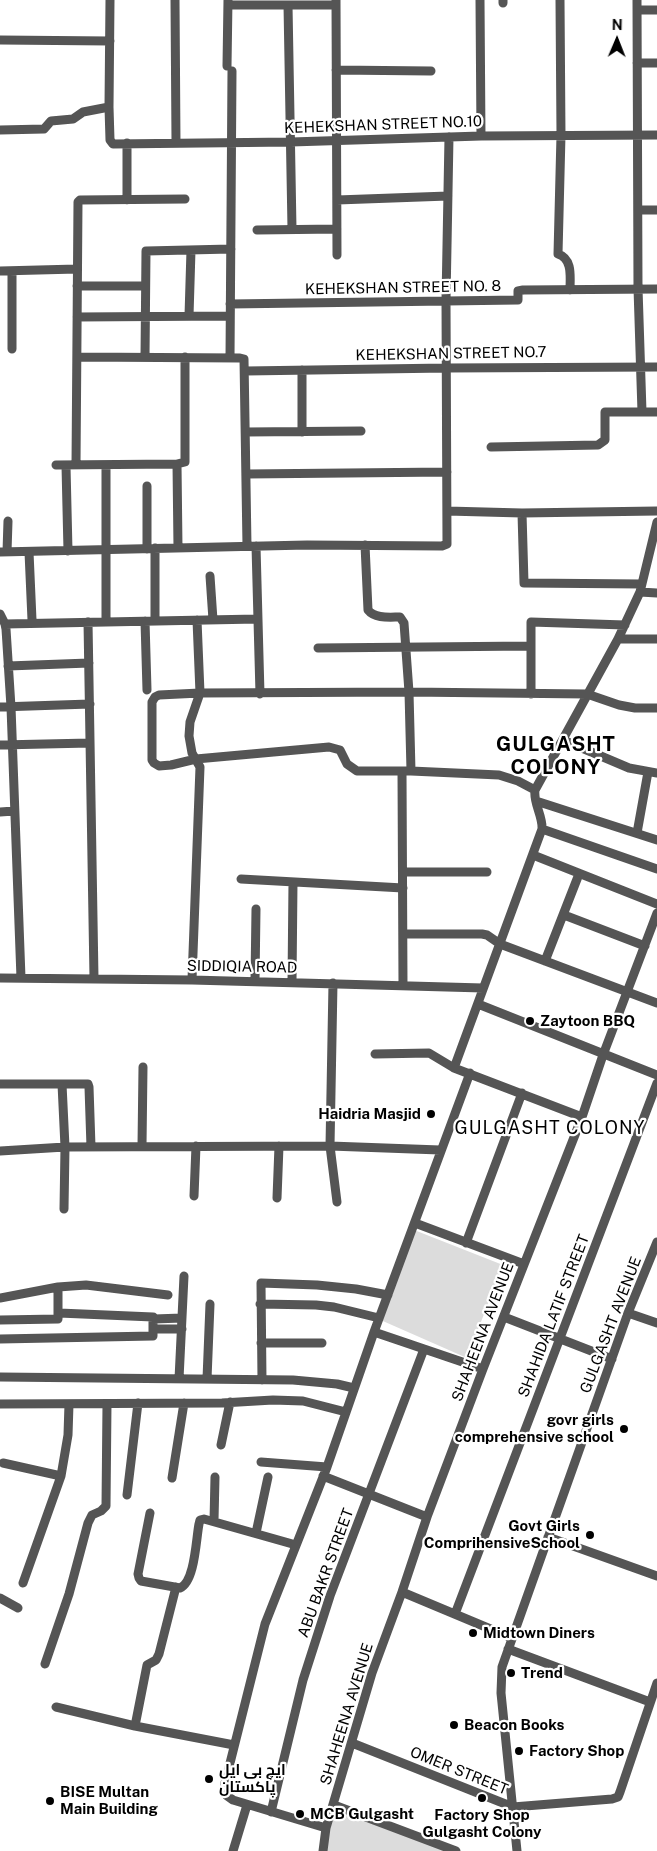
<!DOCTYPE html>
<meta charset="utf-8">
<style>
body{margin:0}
#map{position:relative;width:657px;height:1851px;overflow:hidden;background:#fff;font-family:"Public Sans",sans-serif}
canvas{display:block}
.north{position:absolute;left:592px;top:15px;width:50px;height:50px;-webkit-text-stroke:4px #fff;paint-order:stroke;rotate:1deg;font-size:14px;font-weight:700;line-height:20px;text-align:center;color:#000}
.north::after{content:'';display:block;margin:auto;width:18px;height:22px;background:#000;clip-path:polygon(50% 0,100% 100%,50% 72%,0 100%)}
</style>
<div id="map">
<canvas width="657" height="1851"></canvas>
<div class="north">N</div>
</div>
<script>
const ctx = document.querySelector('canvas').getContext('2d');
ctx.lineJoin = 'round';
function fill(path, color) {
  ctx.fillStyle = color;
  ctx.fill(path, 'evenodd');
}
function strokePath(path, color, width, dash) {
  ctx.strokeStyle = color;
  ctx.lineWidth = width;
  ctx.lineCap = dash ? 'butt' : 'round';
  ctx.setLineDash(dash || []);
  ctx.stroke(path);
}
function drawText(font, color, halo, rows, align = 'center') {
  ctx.font = font + ' "Public Sans",Cairo,sans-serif';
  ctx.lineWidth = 4.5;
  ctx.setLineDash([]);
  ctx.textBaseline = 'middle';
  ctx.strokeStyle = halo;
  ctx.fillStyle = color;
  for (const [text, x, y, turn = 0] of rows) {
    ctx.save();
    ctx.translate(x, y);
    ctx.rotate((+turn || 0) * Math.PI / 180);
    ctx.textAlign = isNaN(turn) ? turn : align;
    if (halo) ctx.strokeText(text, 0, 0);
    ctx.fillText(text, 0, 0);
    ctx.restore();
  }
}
const green = new Path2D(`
 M409,1228l94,37 -36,93 -91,-40z
 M334,1805l122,46h-130z`);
const minor = new Path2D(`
 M110,0l-1,107 1,33 3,4 178,-2 190,-6 176,-1
 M175,0l1,142
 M336,0l1,255
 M480,0l1,136
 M503,0v3
 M560,0l1,135 -3,119c15,5 12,23 12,36
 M637,0l1,288 4,124
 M228,5h108
 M288,5l4,224
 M637,10h20
 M0,40l110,1
 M637,63h20
 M227,66l1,-66
 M336,70l95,1
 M0,130l44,-1 7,-8 22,-2 10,-7 26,-5
 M127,143v57
 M337,200l111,-4
 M638,210h19
 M257,230l80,-1
 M0,271l77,-2
 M77,286h68
 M230,304l288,-4v-9l5,-1 134,-1
 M189,316l2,-66
 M77,317l153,-1
 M12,349v-78
 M77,357l163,1 4,1 3,187
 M145,357l1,-106 85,-2
 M230,358l2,-287
 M302,370v62
 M246,371l200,-3 211,-1
 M246,432l115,-1
 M491,447l107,-2 7,-5v-28h52
 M177,464l1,84
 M56,465l121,-1 8,-2v-105
 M76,465l2,-263 2,-2 105,-1
 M66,466l2,85
 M247,474l200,-2
 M447,511l75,2 135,-2
 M522,513l2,70 118,1
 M365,545l3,65c7,9 22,7 32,7l4,6 5,69 2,79
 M256,546l4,148
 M155,548v73
 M147,549v-63
 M0,552l307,-7 135,1 5,-2 -1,-244 3,-163
 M7,552l1,-31
 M29,552l3,68
 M210,576l3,44
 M640,592l17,1
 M0,614l5,10 1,5 5,78 10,271
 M145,621l2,69
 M88,622l6,356
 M106,622v-156
 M5,624l252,-5
 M618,639h39
 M318,648l212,-2
 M8,666l81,-3
 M531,694v-72l94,3
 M0,707l90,-3
 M563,740l66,28 28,5
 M0,745l90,-2
 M402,771l1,214
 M535,790l-17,-9 -19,-6 -88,-4h-54l-10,-7 -7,-14 -11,-3 -133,12 -25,6 -12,1 -5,-3 -2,-3v-58l3,-5 4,-2 41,-2 209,-1 178,2 32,11 16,3h22
 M536,801l121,39
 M0,812l14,-1
 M542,829l115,40
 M637,833l11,-61
 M533,855l124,49
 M403,872h84
 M241,879l162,9
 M564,915l81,31
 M403,934h79l5,1 13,9 157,59
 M545,961l34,-87
 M0,978l192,2 291,8
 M192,980l8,-213 -8,-14 -3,-17 1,-14 10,-29 -3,-73
 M255,981l1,-72
 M292,982l1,-100
 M333,983l-3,163 7,56
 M478,1004l179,71
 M375,1054l54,-1 25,15 128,49
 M454,1068l88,-239c1,-13 -9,-26 -7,-39l83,-151 22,-47 17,-70
 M0,1084h88l1,3 2,60
 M62,1084l3,63 -1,62
 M142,1146l1,-79
 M0,1151l65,-4 265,-1 110,4
 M194,1196l2,-50
 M277,1198l2,-52
 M415,1223l109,41
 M466,1243l56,-150
 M0,1298l58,-11 28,-2 82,10
 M260,1304l56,1 18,2 45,11
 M628,1313l29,10
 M504,1317l108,42
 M154,1319l28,-1
 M0,1320l58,-1v-32
 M153,1329h29
 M374,1332l109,37
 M0,1339l153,-3v-19l-94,-4
 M261,1343h61
 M0,1377l293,3 44,4 17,4
 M179,1379l5,-103
 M207,1379l3,-75
 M262,1380l-1,-97 56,2 39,4 32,6
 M0,1404l222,-1 51,-3 30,1 43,11
 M221,1445l9,-43
 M261,1462l66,5
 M3,1463l58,13
 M323,1476l104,41
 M172,1478l12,-75
 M127,1495l11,-92
 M150,1513l-12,61 1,4 2,3 39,7c15,-6 16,-49 19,-64l1,-4 4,-1 92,26
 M214,1521l1,-44
 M256,1533l12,-56
 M548,1537l109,39
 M23,1583l38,-107 7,-41 1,-31
 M402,1592l110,46
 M0,1598l18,10
 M455,1614l202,-531
 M508,1649l142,53
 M45,1664l24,-70 19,-71 4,-8 9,-4 5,-5 1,-102
 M56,1707l79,19 99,19
 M135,1726l12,-61 9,-5 3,-6 17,-67
 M352,1743l161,64 99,-8 6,-2 2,-5 37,-109
 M334,1805l122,46
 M271,1812l32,-132 27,-84 94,-247
 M326,1828l-93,-28 -7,-5 -1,-12 40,-159 62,-157 47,-135 96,-259
 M233,1851l14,-46
 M323,1851l3,-23 46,-155 30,-81 25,-75 56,-148 99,-252 21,-62 54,-142
 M517,1851l-16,-158 1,-26 126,-354 29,-71`);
const markers = [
 [530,1021,5,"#000"],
 [431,1114,5,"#000"],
 [624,1429,5,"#000"],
 [590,1535,5,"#000"],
 [473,1633,5,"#000"],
 [511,1673,5,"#000"],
 [454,1725,5,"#000"],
 [519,1751,5,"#000"],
 [209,1779,5,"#000"],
 [482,1798,5,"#000"],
 [50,1801,5,"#000"],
 [300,1814,5,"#000"]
];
const streetNames = [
 ["KEHEKSHAN STREET NO.10",383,125,-2],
 ["KEHEKSHAN STREET NO. 8",403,288,-1],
 ["KEHEKSHAN STREET NO.7",451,354,-1],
 ["SIDDIQIA ROAD",242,967,1],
 ["SHAHIDA LATIF STREET",554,1316,-69],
 ["GULGASHT AVENUE",611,1325,-69],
 ["SHAHEENA AVENUE",483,1332,-69],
 ["ABU BAKR STREET",326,1573,-70],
 ["SHAHEENA AVENUE",347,1714,-73],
 ["OMER STREET",459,1771,22]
];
const poiNames = [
 ["Zaytoon BBQ",540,1021],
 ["Haidria Masjid",421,1114,"right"],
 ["govr girls",614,1420,"right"],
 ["comprehensive school",614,1437,"right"],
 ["Govt Girls",580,1526,"right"],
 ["ComprihensiveSchool",580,1543,"right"],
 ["Midtown Diners",483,1633],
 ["Trend",521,1673],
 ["Beacon Books",464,1725],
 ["Factory Shop",529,1751],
 ["ایچ بی ایل",219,1770],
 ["پاکستان",219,1787],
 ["BISE Multan",60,1792],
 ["Main Building",60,1809],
 ["MCB Gulgasht",310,1814],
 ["Factory Shop",482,1815,"center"],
 ["Gulgasht Colony",482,1832,"center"]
];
const quarterNames = [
 ["GULGASHT COLONY",550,1128]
];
const districtNames = [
 ["GULGASHT",556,745],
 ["COLONY",556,768]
];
fill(green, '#dcdcdc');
strokePath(minor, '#555', 9);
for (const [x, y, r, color] of markers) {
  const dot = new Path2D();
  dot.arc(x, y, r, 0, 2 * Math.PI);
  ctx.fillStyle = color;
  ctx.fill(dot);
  strokePath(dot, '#fff', 2);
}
drawText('15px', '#000', '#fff', streetNames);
drawText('bold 15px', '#000', '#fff', poiNames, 'left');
ctx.letterSpacing = '1px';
drawText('18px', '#000', '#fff', quarterNames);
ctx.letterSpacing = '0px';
ctx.letterSpacing = '1px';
drawText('bold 20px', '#000', '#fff', districtNames);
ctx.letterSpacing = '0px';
</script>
